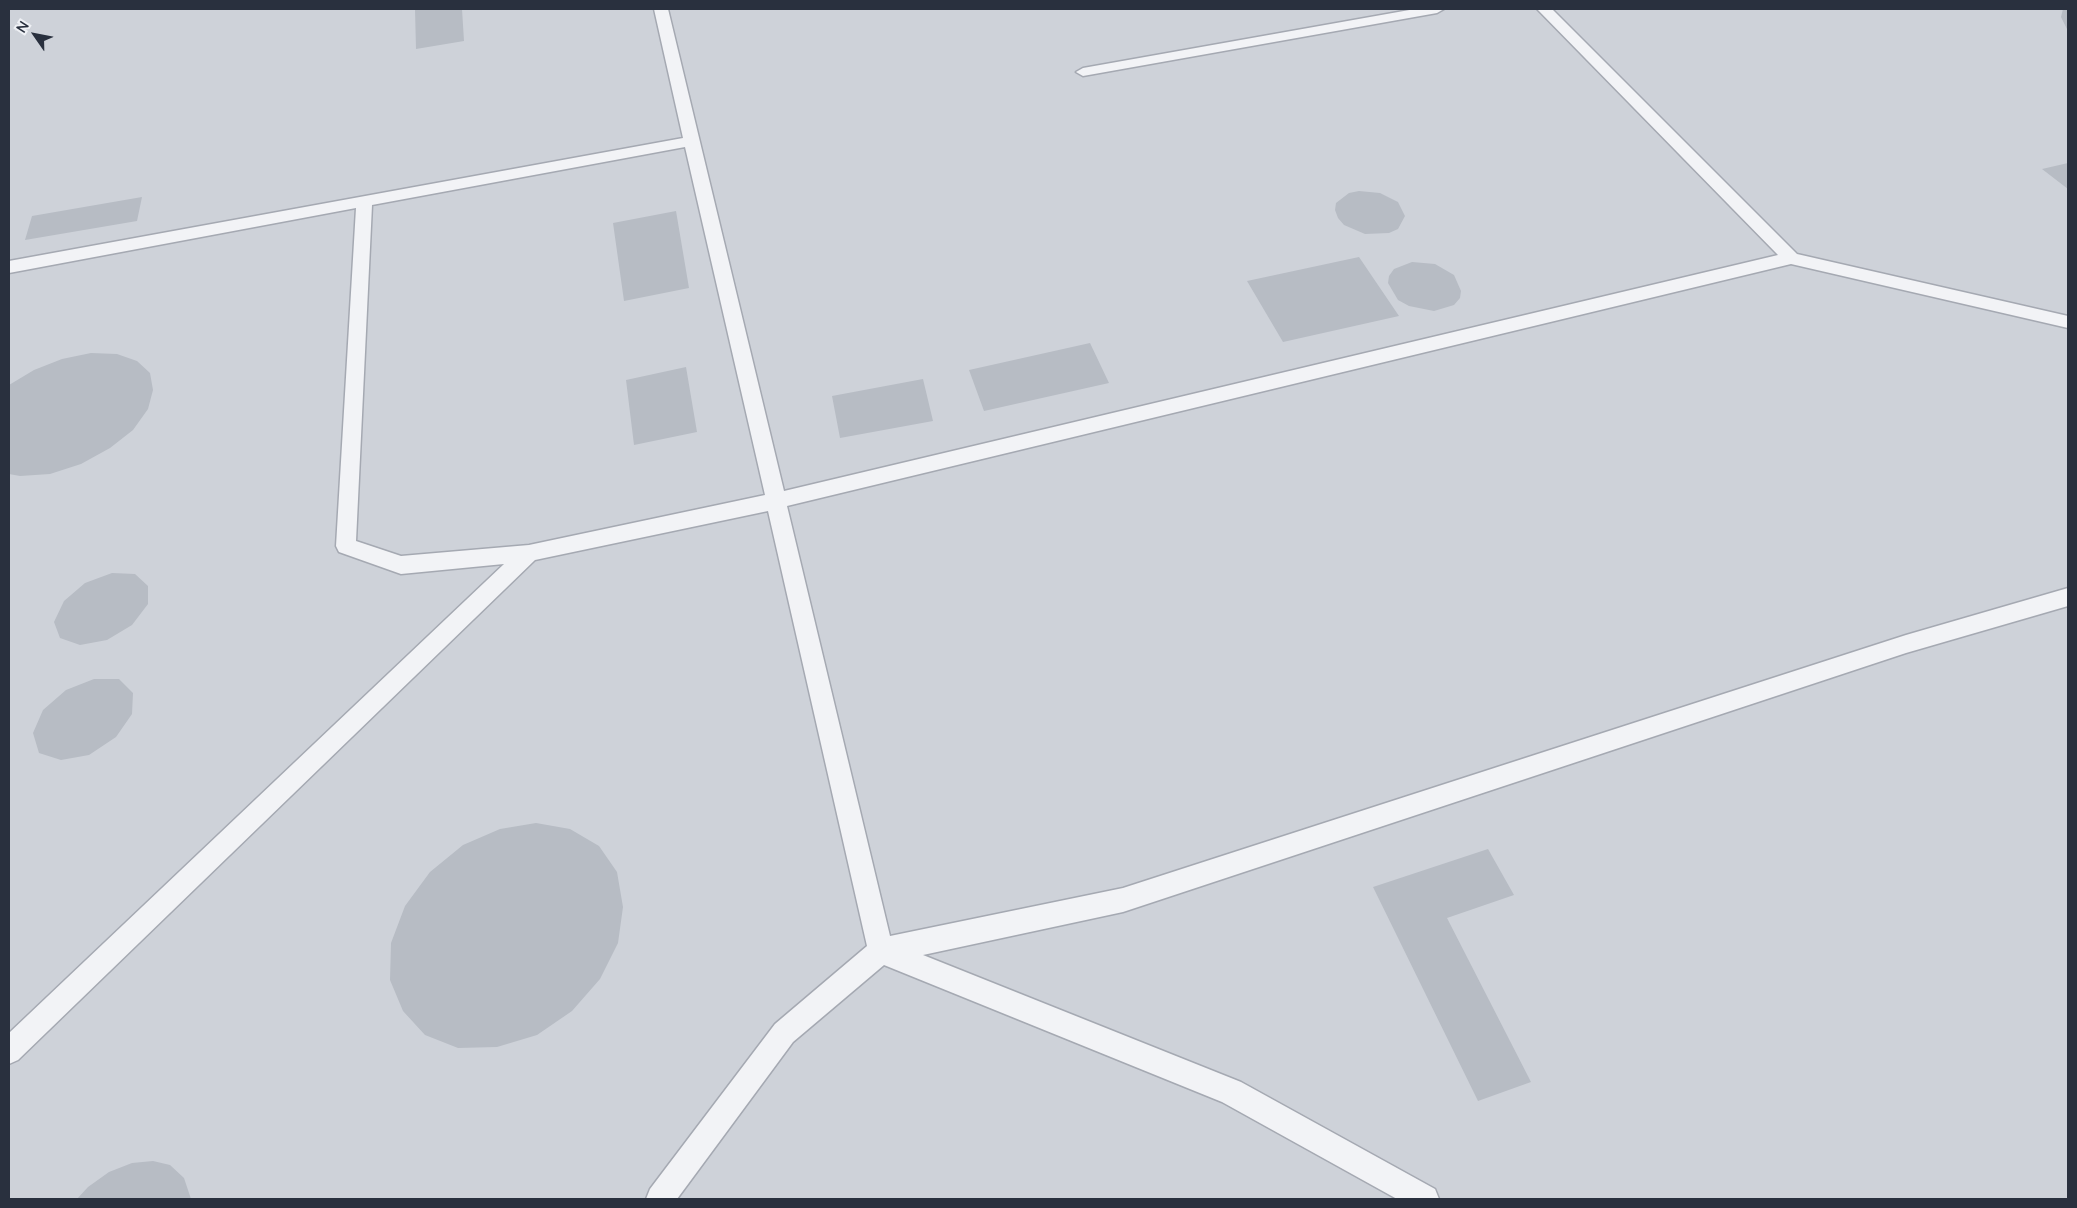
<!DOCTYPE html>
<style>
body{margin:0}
#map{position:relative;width:2077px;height:1208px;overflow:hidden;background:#dfe2e8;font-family:Mulish,sans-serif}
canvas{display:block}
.frame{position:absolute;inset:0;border:10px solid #29303e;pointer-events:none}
.north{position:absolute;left:10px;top:10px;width:50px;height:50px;-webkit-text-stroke:4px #eff1f5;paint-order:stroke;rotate:303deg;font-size:14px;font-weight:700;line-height:20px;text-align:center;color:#29303e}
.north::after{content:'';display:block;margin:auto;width:18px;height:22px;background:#29303e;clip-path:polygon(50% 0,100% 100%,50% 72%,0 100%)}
</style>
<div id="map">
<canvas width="2077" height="1208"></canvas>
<div class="frame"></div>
<div class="north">N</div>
</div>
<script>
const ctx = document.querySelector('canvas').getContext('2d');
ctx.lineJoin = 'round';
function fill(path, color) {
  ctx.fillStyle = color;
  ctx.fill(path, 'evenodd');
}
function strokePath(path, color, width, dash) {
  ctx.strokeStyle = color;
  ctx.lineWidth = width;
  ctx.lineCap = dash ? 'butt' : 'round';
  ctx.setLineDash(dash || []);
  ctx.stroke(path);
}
const built = new Path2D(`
 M9,9h2059v1190h-2059z`);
const building = new Path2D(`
 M415,9h47l2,32 -48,8z
 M2063,9h5v22l-7,-14z
 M2068,163v26l-26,-20z
 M1359,191l21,2 18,9 7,14 -7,13 -9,4 -24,1 -21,-9 -6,-7 -3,-8 1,-7 13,-10z
 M142,197l-5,24 -112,19 7,-24z
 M676,211l13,77 -65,13 -11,-78z
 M1359,257l40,59 -116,26 -36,-61z
 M1412,262l23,2 19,11 7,16 -1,7 -6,7 -20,6 -25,-5 -11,-6 -10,-17 1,-7 5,-7z
 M1090,343l19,40 -125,28 -15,-41z
 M91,353l26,1 20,7 13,12 3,17 -5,19 -15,21 -23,18 -29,16 -31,10 -30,2 -11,-2v-89l25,-15 28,-11z
 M686,367l11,65 -63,13 -8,-65z
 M923,379l10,42 -93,17 -8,-42z
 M112,573l23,1 13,12v18l-16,21 -25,15 -27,5 -20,-7 -6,-16 10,-21 21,-18z
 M94,679h25l14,14 -1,21 -16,23 -27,18 -28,5 -22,-7 -6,-20 10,-23 23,-20z
 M536,823l34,6 29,17 18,26 6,35 -5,36 -18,36 -28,32 -35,24 -40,12 -39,1 -33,-13 -22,-24 -13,-31 1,-37 14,-37 25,-34 33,-27 37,-16z
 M1488,849l26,46 -67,23 84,164 -53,19 -105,-214z
 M153,1161l17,4 14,13 7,21h-114l11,-12 21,-15 23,-9z`);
const lane = new Path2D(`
 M654,9h14l116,482 994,-236 -241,-246h15l245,245 271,62v12l-277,-64 -1004,242 103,430 233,-48 783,-253 162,-47v18l-162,47 -783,259 -200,43 318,127 194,107 4,10h-42l-175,-97 -338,-137 -91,77 -116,157h-31l4,-10 125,-165 92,-78 -99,-435 -233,49 -517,500 -9,4v-31l495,-469 -103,10 -62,-22 -3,-6 20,-338 -347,65v-12l674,-123zM685,147l80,348 -236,50 -128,11 -45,-15 16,-336z
 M1415,9h29l-7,4 -354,63 -7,-4 7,-4z`);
fill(built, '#ced2d9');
fill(building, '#b7bcc4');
strokePath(lane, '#a5a9b2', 3);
fill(lane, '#f2f3f6');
</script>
